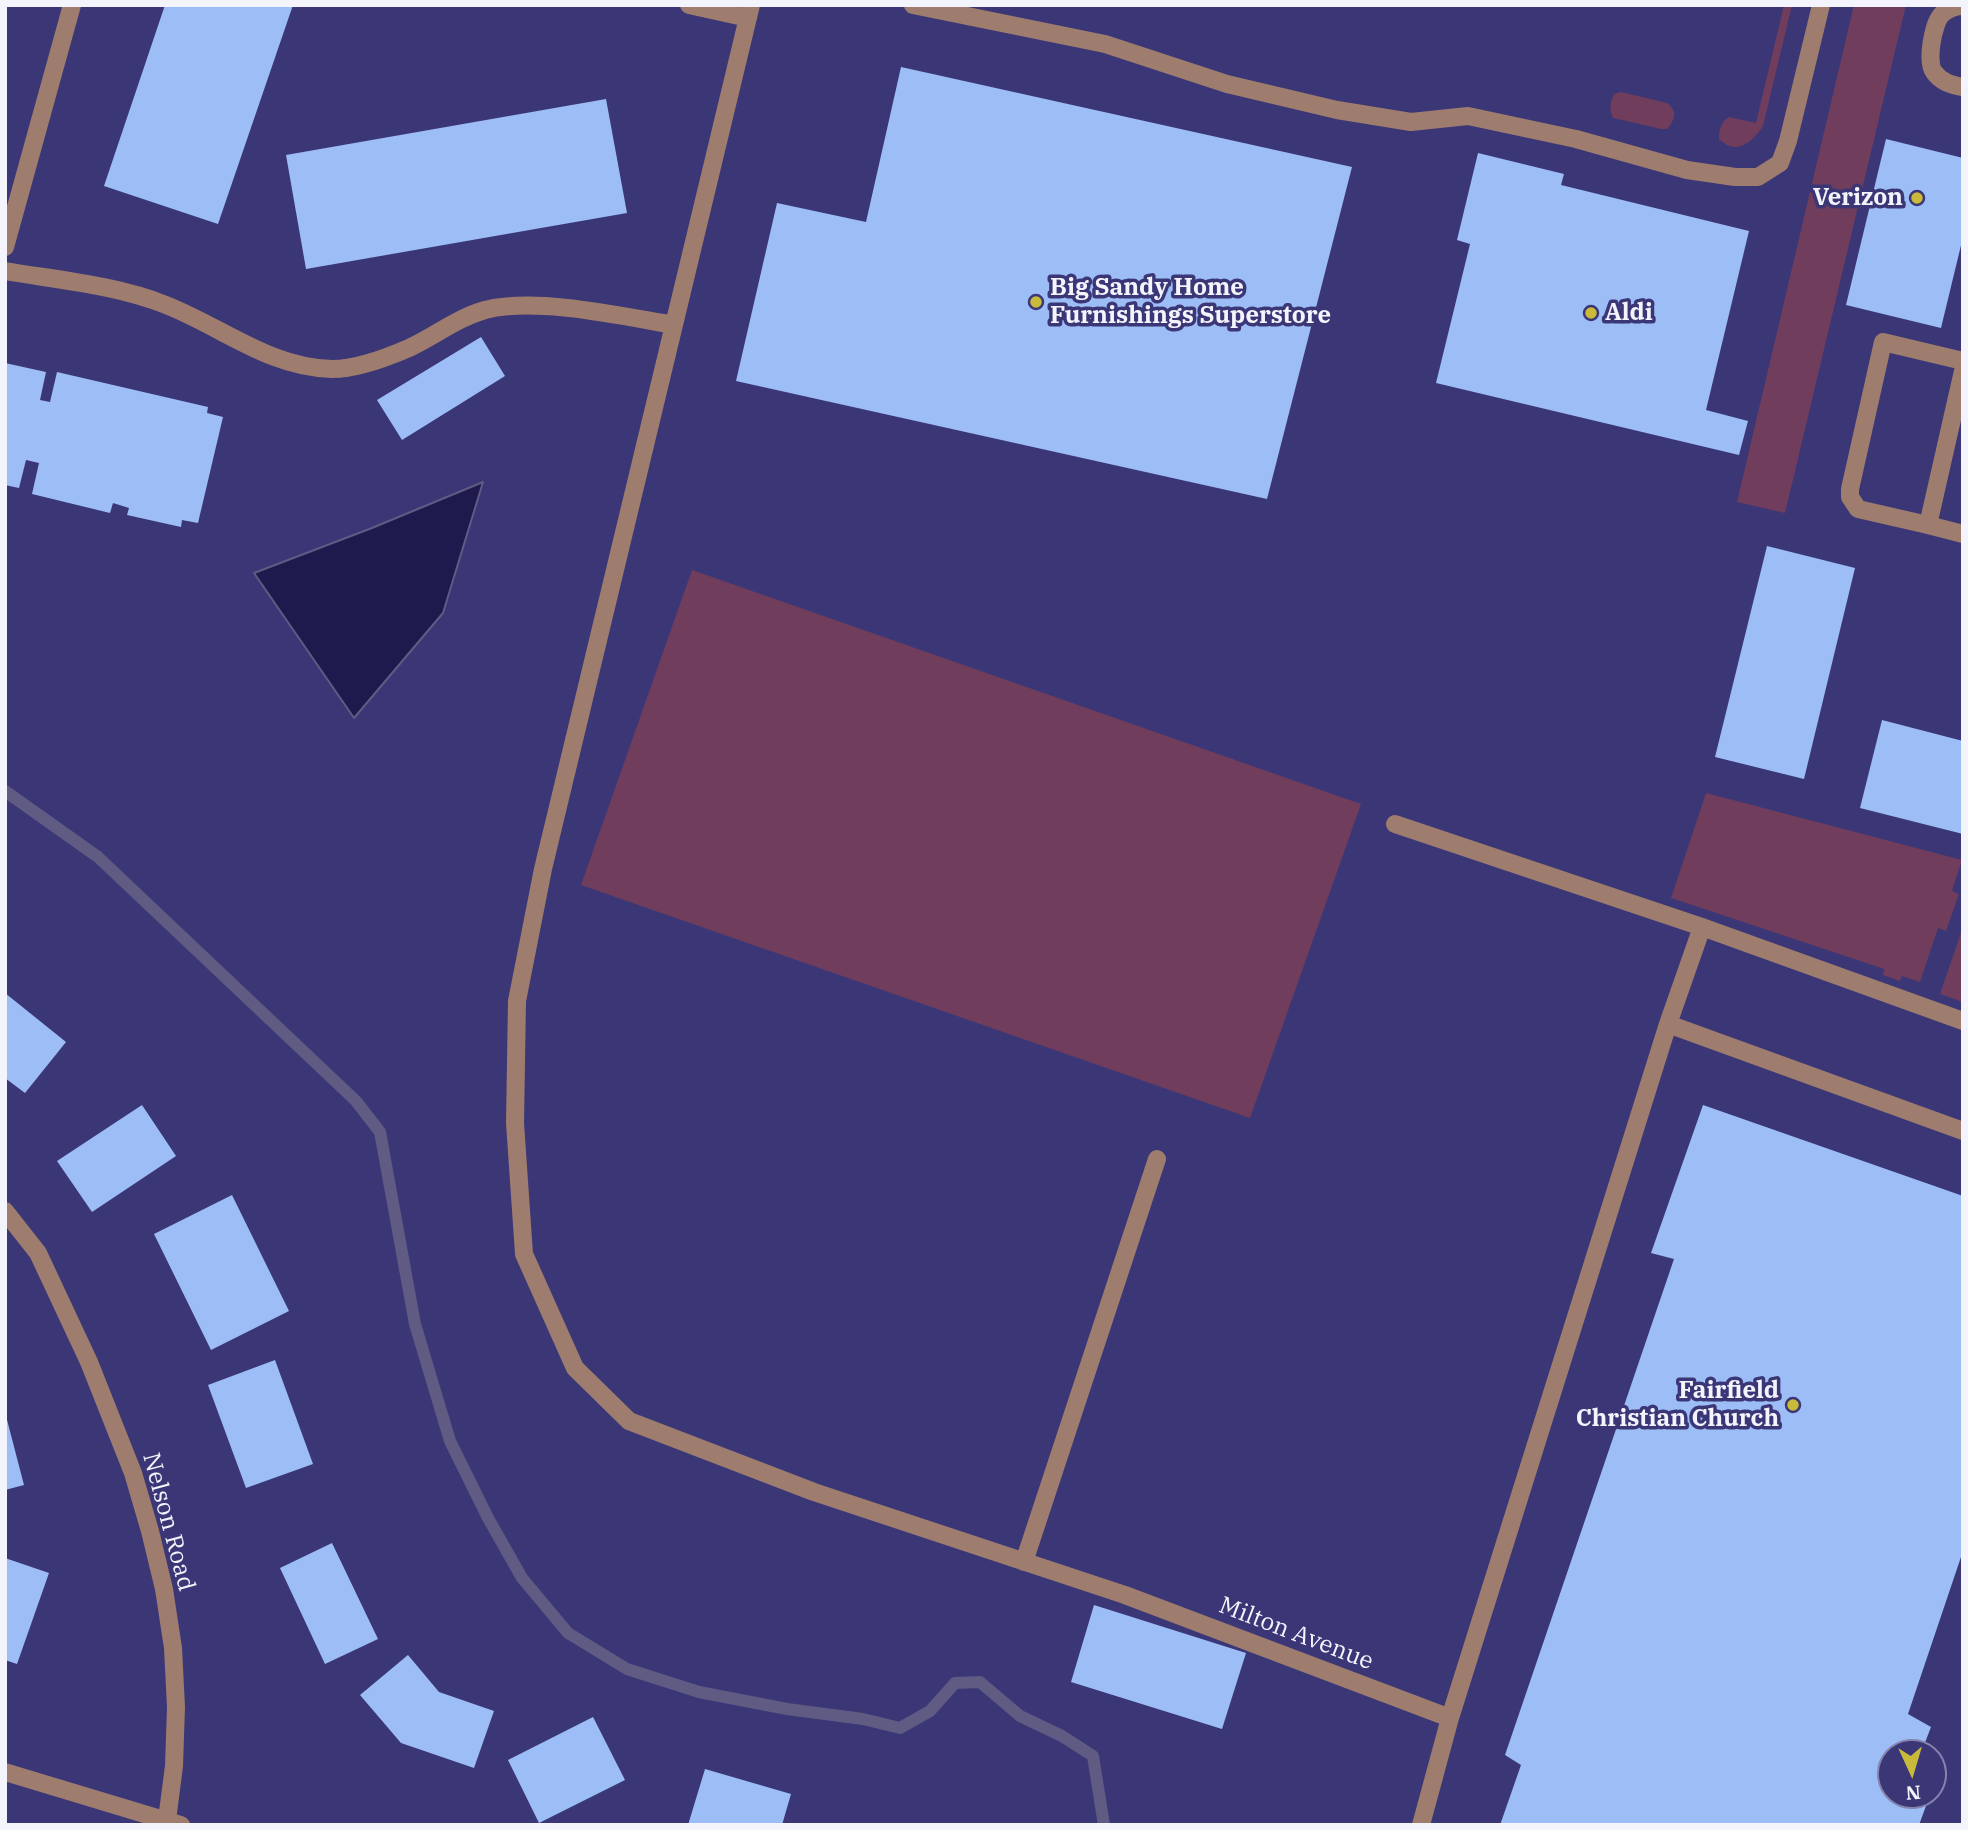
<!DOCTYPE html>
<style>
body{margin:0}
#map{position:relative;width:1968px;height:1830px;overflow:hidden;background:#3b3777;font-family:"IBM Plex Serif",serif}
canvas{display:block}
.frame{position:absolute;inset:0;border:7px solid #f4f4fc;pointer-events:none}
.north{position:absolute;left:1877px;top:1739px;width:70px;height:70px;box-sizing:border-box;background:#3b3777;border:2px solid #8583ac;border-radius:50%;rotate:176deg;font-size:19px;font-weight:700;line-height:28px;text-align:center;color:#f4f4fc}
.north::after{content:'';display:block;margin:auto;width:24px;height:32px;background:#c9ba3a;clip-path:polygon(50% 0,100% 100%,50% 72%,0 100%)}
</style>
<div id="map">
<canvas width="1968" height="1830"></canvas>
<div class="frame"></div>
<div class="north">N</div>
</div>
<script>
const ctx = document.querySelector('canvas').getContext('2d');
ctx.lineJoin = 'round';
function fill(path, color) {
  ctx.fillStyle = color;
  ctx.fill(path, 'evenodd');
}
function strokePath(path, color, width, dash) {
  ctx.strokeStyle = color;
  ctx.lineWidth = width;
  ctx.lineCap = dash ? 'butt' : 'round';
  ctx.setLineDash(dash || []);
  ctx.stroke(path);
}
function drawText(font, color, halo, rows, align = 'center') {
  ctx.font = font + ' "IBM Plex Serif",serif';
  ctx.lineWidth = 7;
  ctx.setLineDash([]);
  ctx.textBaseline = 'middle';
  ctx.strokeStyle = halo;
  ctx.fillStyle = color;
  for (const [text, x, y, turn = 0] of rows) {
    ctx.save();
    ctx.translate(x, y);
    ctx.rotate((+turn || 0) * Math.PI / 180);
    ctx.textAlign = isNaN(turn) ? turn : align;
    if (halo) ctx.strokeText(text, 0, 0);
    ctx.fillText(text, 0, 0);
    ctx.restore();
  }
}
const green = new Path2D(`
 M1784,5h8l-29,121c-11,17 -27,30 -44,13 0,-9 2,-17 10,-22l27,6z
 M1854,5h52l-121,508 -48,-11z
 M1621,92l46,11c11,8 8,17 0,26h-6l-48,-11c-4,-9 -3,-15 1,-24z
 M692,570l669,234 -111,314 -669,-233z
 M1706,793l256,67 -10,31 7,3 -13,37 -8,-3 -18,54 -18,-6 -2,5 -17,-6 1,-6 -213,-71z
 M1963,927v75l-23,-8z`);
const water = new Path2D(`
 M483,482l-40,131 -89,105 -100,-145 118,-45z`);
const stream = new Path2D(`
 M5,791l93,66 258,244 24,31 35,192 35,117 38,77 34,60 46,55 59,36 72,23 88,17 76,10 37,9 30,-17 25,-28 25,-1 40,34 42,20 31,20 11,69`);
const building = new Path2D(`
 M165,5h128l-75,219 -114,-38z
 M901,67l451,100 -85,332 -531,-118 41,-178 89,19z
 M606,99l21,114 -321,56 -20,-114z
 M1886,139l77,19v79l-22,91 -95,-23z
 M1478,153l86,21 -3,11 188,46 -43,179 42,11 -9,34 -303,-72 34,-139 -13,-4z
 M481,337l24,39 -103,64 -25,-40z
 M5,363l41,9 -6,28 10,2 7,-30 151,35 -1,6 16,4 -25,106 -16,-3 -1,7 -54,-12 2,-7 -16,-5 -3,10 -78,-19 7,-31 -13,-3 -7,28 -14,-3z
 M1767,546l88,22 -51,211 -89,-22z
 M1882,720l81,21v93l-103,-26z
 M5,993l61,49 -41,51 -20,-15z
 M142,1105l34,51 -84,56 -35,-51z
 M1703,1105l260,91v355l-55,163 23,13 -10,26h-30v42h39l-11,30h-419l21,-60 -16,-10 169,-496 -23,-6z
 M232,1195l57,116 -78,39 -57,-116z
 M275,1360l38,104 -67,24 -38,-103z
 M6,1416l18,69 -19,5v-73z
 M332,1543l46,96 -53,25 -45,-96z
 M5,1558l44,15 -32,91 -12,-4z
 M1094,1605l152,48 -24,76 -151,-47z
 M408,1655l31,37 55,19 -20,57 -73,-25 -41,-48z
 M593,1717l32,63 -86,43 -31,-63z
 M705,1769l86,25 -9,31h-94z`);
const minor = new Path2D(`
 M689,5l59,13
 M751,5l-208,864 -26,132 -2,122 9,131 51,114 54,53 185,71 311,103 325,123
 M913,5l192,39 122,40 110,26 74,12 57,-6 108,23 111,31 48,7h23l22,-14 8,-22 33,-136
 M1963,6c-7,0 -15,3 -21,8 -9,9 -16,48 -8,58 7,10 17,13 29,15
 M5,247l67,-242
 M5,271c53,9 111,14 161,34 56,22 104,63 166,64 25,0 54,-11 77,-21 26,-12 48,-30 76,-38 52,-13 136,6 189,15
 M1963,371l-35,154 35,9
 M1928,525l-70,-16 -8,-12v-8l33,-147 80,19
 M1395,824l307,103 261,94
 M1668,1024l295,107
 M5,1211l33,42 51,109 44,111 17,58 14,58 9,59 3,59 -2,59 -7,54
 M1024,1562l133,-403
 M5,1772l176,53
 M1421,1825l29,-107 218,-694 34,-97`);
const markers = [
 [1917,198,7,"#c9ba3a"],
 [1036,302,7,"#c9ba3a"],
 [1591,313,7,"#c9ba3a"],
 [1793,1405,7,"#c9ba3a"]
];
const poiNames = [
 ["Verizon",1903,198],
 ["Big Sandy Home",1050,288,"left"],
 ["Furnishings Superstore",1050,316,"left"],
 ["Aldi",1605,313,"left"],
 ["Fairfield",1779,1391],
 ["Christian Church",1779,1419]
];
const streetNames = [
 ["Nelson Road",168,1522,75],
 ["Milton Avenue",1296,1634,21]
];
fill(green, '#703d5d');
fill(water, '#1f1a4d');
strokePath(water, '#5f5b82', 2);
strokePath(stream, '#5f5b82', 12);
fill(building, '#9dbdf7');
strokePath(minor, '#9e7c6e', 18);
for (const [x, y, r, color] of markers) {
  const dot = new Path2D();
  dot.arc(x, y, r, 0, 2 * Math.PI);
  ctx.fillStyle = color;
  ctx.fill(dot);
  strokePath(dot, '#3b3777', 2.5);
}
drawText('bold 24px', '#f4f4fc', '#3b3777', poiNames, 'right');
drawText('24px', '#f4f4fc', '#3b3777', streetNames);
</script>
